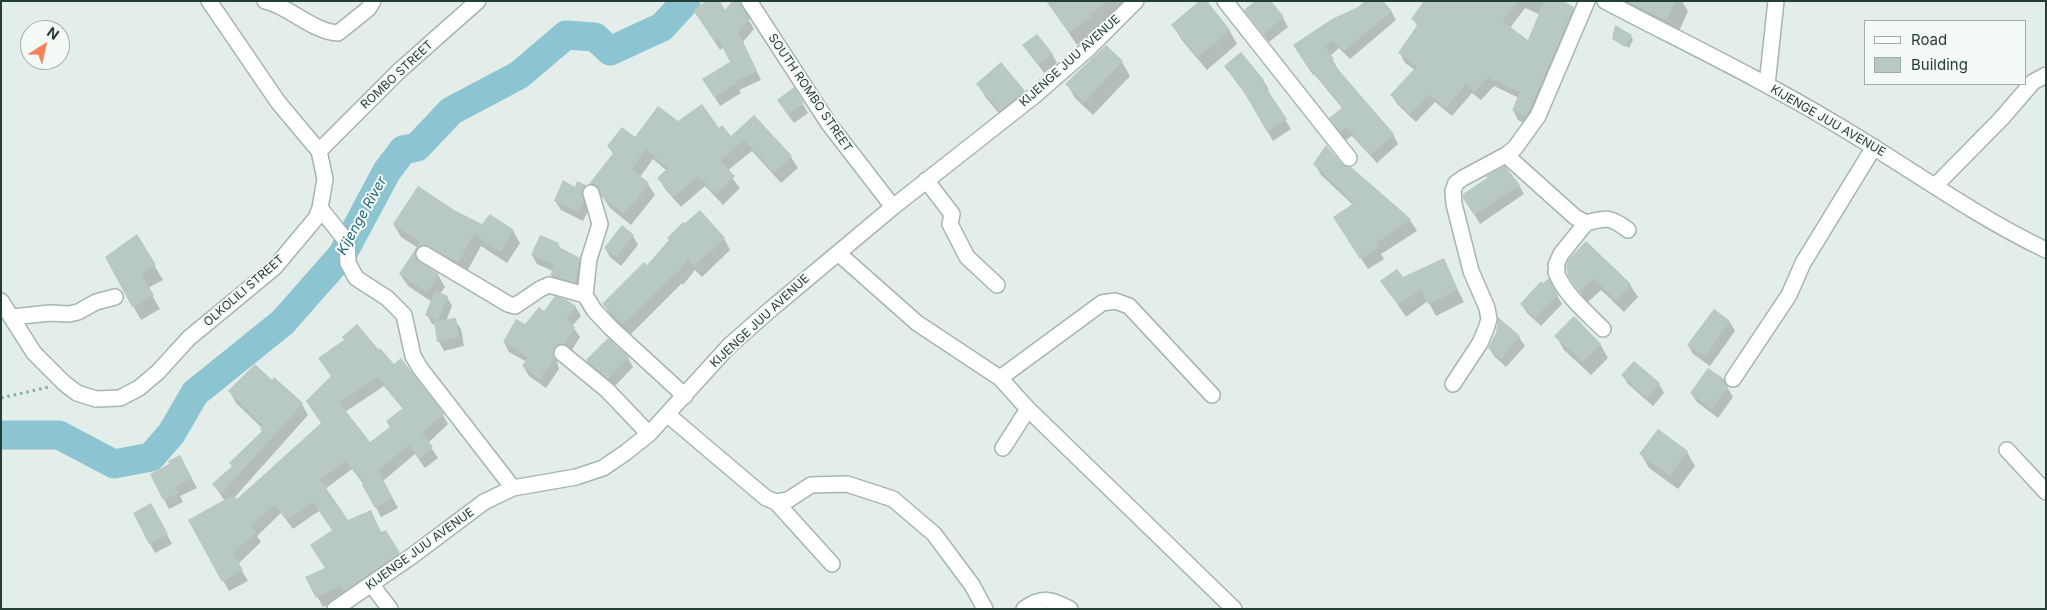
<!DOCTYPE html>
<style>
body{margin:0}
#map{position:relative;width:2047px;height:610px;overflow:hidden;background:#e3ede9;font-family:Inter,sans-serif}
canvas{display:block}
.frame{position:absolute;inset:0;border:2px solid #233e37;pointer-events:none}
.legend{position:absolute;left:1864px;top:20px;width:162px;height:65px;box-sizing:border-box;background:#f4f9f6;border:1px solid #a0aeaa;margin:0;padding:6px 9px;list-style:none;font-size:15px;color:#233e37}
.legend li{display:flex;align-items:center;gap:10px;height:25px}
.legend b{width:25px;border:1px solid #a0aeaa}
.north{position:absolute;left:20px;top:20px;width:50px;height:50px;box-sizing:border-box;background:#f4f9f6;border:1px solid #a0aeaa;border-radius:50%;rotate:35deg;font-size:14px;font-weight:700;line-height:20px;text-align:center;color:#233e37}
.north::after{content:'';display:block;margin:auto;width:18px;height:22px;background:#f1845d;clip-path:polygon(50% 0,100% 100%,50% 72%,0 100%)}
</style>
<div id="map">
<canvas width="2047" height="610"></canvas>
<div class="frame"></div>
<ul class="legend">
<li><b style="height:6px;background:#fff"></b>Road</li>
<li><b style="height:14px;background:#b8c8c2"></b>Building</li>
</ul>
<div class="north">N</div>
</div>
<script>
const ctx = document.querySelector('canvas').getContext('2d');
ctx.lineJoin = 'round';
function fill(path, color) {
  ctx.fillStyle = color;
  ctx.fill(path, 'evenodd');
}
function strokePath(path, color, width, dash) {
  ctx.strokeStyle = color;
  ctx.lineWidth = width;
  ctx.lineCap = dash ? 'butt' : 'round';
  ctx.setLineDash(dash || []);
  ctx.stroke(path);
}
function drawText(font, color, halo, rows, align = 'center') {
  ctx.font = font + ' Inter,sans-serif';
  ctx.lineWidth = 4;
  ctx.setLineDash([]);
  ctx.textBaseline = 'middle';
  ctx.strokeStyle = halo;
  ctx.fillStyle = color;
  for (const [text, x, y, turn = 0] of rows) {
    ctx.save();
    ctx.translate(x, y);
    ctx.rotate((+turn || 0) * Math.PI / 180);
    ctx.textAlign = isNaN(turn) ? turn : align;
    if (halo) ctx.strokeText(text, 0, 0);
    ctx.fillText(text, 0, 0);
    ctx.restore();
  }
}
const shadow = new Path2D(`
 M734,1h13l1,2 -4,9 10,17 -11,13 18,38 -22,10 2,3 -21,13 -11,-18 22,-26 -7,-15 -4,3 -20,-31 25,-7z
 M1047,1h79l1,3 -31,24 1,2 -20,15z
 M1425,1h135l13,7 6,9 -48,109 -13,-6 -5,-10 6,-12 -25,-12 -13,14 -9,-7 -20,23 -17,-14 -19,20 -19,-18 -5,-9 23,-25 -10,-7 -5,-10 18,-26 -5,-8zM1525,8l16,7 -12,27 -19,-14z
 M1608,1h74l6,10 -11,25z
 M1246,11l37,7 5,9 -19,15z
 M1391,11l5,9 -46,39 -11,-11 -9,8 8,13 -1,1 56,64 5,10 -21,19 -25,-27 -6,4 -10,-12 -5,-10 12,-9 -29,-35 -1,1 -13,-20z
 M1173,25l56,5 8,14 -30,26 -26,-31z
 M1631,36l2,4 -4,8 -16,-10z
 M1024,45l28,9 5,9 -13,10z
 M1122,62l8,14 -37,39 -18,-17 -8,-14z
 M1225,67l38,13 6,10 -2,1 24,38 -18,12 -27,-46z
 M978,84l46,7 8,14 -24,19 -22,-26z
 M803,104l5,9 -14,10 -10,-13z
 M754,117l37,40 7,11 -17,15 -29,-32 -25,20 13,17 -17,17 -18,-19 -24,21 -16,-18 -6,-11 8,-7 -14,-12 -13,18 8,7 7,11 -24,30 -21,-17 -7,-11 -7,-2 -6,-11 24,-29 -6,-9 27,-7 43,-17 41,8 12,8z
 M1315,164l26,1 9,3 60,52 7,11 -36,23 3,5 -16,10 -27,-41 12,-23 -32,-30z
 M578,183l7,3 5,9 -3,5 1,11 -5,10 -22,-11 -6,-9 20,-12z
 M1519,185l5,9 -44,30 -10,-17z
 M454,211l28,15 31,5 7,12 -13,20 -26,-17 -16,29 -38,-17 -5,4v2l16,11 7,12 -5,7 7,3 5,9 -6,15 9,-1 6,9 3,17 -20,5 -5,-9 -3,-17 -4,-1 -5,-9 5,-13 -24,-16 -8,-12 18,-26 -17,-11 -7,-12z
 M137,236l26,44 -15,8 12,21 -19,11 -8,-14z
 M633,236l5,9 -17,21 -11,-9 -5,-9z
 M724,238l6,12 -28,27 -7,-7 -12,15 -1,-2 -52,52 -20,-20 -6,-11 43,-37z
 M558,244l3,5 18,10 5,10 -4,22 -23,-7 -6,-10 2,-3 -16,-7 -5,-9z
 M1443,260l21,42 -28,14 -8,-15 -22,16 -24,-36 21,-3z
 M1612,267l18,18 8,12 -14,15 -23,-22 -14,13 -12,-19z
 M1548,280l14,24 -21,22 -14,-13 -6,-9z
 M575,306l6,10 -9,10 8,11 -10,16 -11,4 -2,5 2,7 -13,19 -17,-12 -6,-10 4,-4 -18,-10 -5,-10 21,-17 20,-12z
 M1499,319l20,18 6,9 -19,21 -11,-10 -6,-9 8,-15z
 M1730,322l5,9 -25,35 -17,-12 -5,-9z
 M1556,336l44,8 8,14 -17,17 -27,-25z
 M378,351l65,64 5,9 -20,19 10,15 -13,10 -10,-14 -32,27 15,27 -17,9 -17,-32 -12,-16 -27,20 23,33 33,12 4,-2 19,32 -81,43 -16,-29 19,-10 7,-37 -14,-20 -26,18 -12,-16 -24,23 4,6 -23,22 10,17 -19,10 -39,-70 35,-20 -12,-17 20,-17 29,-35v-4l-26,-25 -6,-11 42,-10 30,22 6,11 -74,83 3,2 85,-76 -15,-23zM384,386l19,23 -12,19 -21,16 -25,-32z
 M628,358l5,9 -19,20 -21,-17 -6,-9z
 M1622,375l37,9 5,9 -11,13 -25,-22z
 M1723,380l10,17 -15,21 -21,-16 -6,-9z
 M1687,452l8,14 -17,23 -29,-21 -8,-14z
 M185,466l12,22 -17,8 3,6 -14,7 -18,-35z
 M134,514h22l16,30 -17,9z`);
const river = new Path2D(`
 M1,435h58l55,29 37,-7 20,-23 24,-41 88,-71 59,-67 45,-84 16,-21 14,-3 34,-36 68,-36 47,-40 29,2 15,14 52,-24 24,-26`);
const building = new Path2D(`
 M706,1h14l5,9 7,-9h8l10,18 -12,13 19,39 -22,10 2,2 -23,14 -12,-18 28,-17 -12,-23 -4,2 -21,-31z
 M1046,1h62l-18,14 1,2 -22,16z
 M1199,1h8l23,29 -32,27 -27,-32z
 M1255,1h16l13,16 -21,17 -19,-24z
 M1365,1h18l9,10 -48,40 -11,-11 -8,7 9,12 -3,2 63,73 -23,21 -25,-28 -6,5 -11,-14 14,-11 -35,-41h-1l-14,-21 39,-26 26,-12z
 M1424,1h94l-16,20 26,19 16,-39h19l11,6 -48,110 -14,-7 8,-18 -32,-15 -13,15 -9,-8 -20,24 -17,-14 -19,20 -20,-19 27,-29 -19,-13 20,-29 -7,-5z
 M1626,1h49l-8,19z
 M1615,25l17,10 -7,12 -13,-8z
 M1037,34l16,20 -15,11 -16,-20z
 M1106,45l17,16 -39,41 -19,-18z
 M1241,52l23,28 -2,2 25,37 -20,13 -27,-47 -16,-19z
 M1001,62l24,29 -25,20 -24,-27z
 M794,87l10,16 -16,12 -11,-15z
 M702,104l17,24 3,-3 9,11 23,-21 38,41 -18,17 -30,-33 -24,21 15,15 -19,18 -18,-18 -24,21 -17,-19 11,-10 -22,-19 -14,20 17,14 -25,31 -22,-17 -5,-11 -8,-2 25,-32 -7,-6 15,-19 13,10 23,-31 20,15z
 M1326,145l16,19 9,3 60,52 -35,24 3,4 -19,12 -27,-42 21,-14 -41,-39z
 M1505,166l15,19 -46,30 -11,-17v-4l24,-16 -1,-2z
 M563,180l12,7 2,-6 9,4 -4,5 2,11 -6,11 -24,-11z
 M418,186l36,24 28,14 8,-10 24,16 -14,22 -26,-18 -16,29 -30,-17h-9l-4,7 1,6 23,15 -12,18 -28,-18 21,-32 -27,-18z
 M700,210l25,28 -31,28 -6,-7 -12,15 -1,-1 -52,51 -21,-20 42,-42 3,3 22,-25 -2,-2 16,-16 2,1z
 M622,225l12,10 -18,22 -12,-9z
 M137,234l19,31 -15,9 13,21 -22,12 -27,-50z
 M540,235l19,8 -2,3 23,12 -5,25 -25,-8 5,-10 -24,-10z
 M1586,241l45,43 -15,16 -23,-22 -14,14 -11,-16 -2,-10 3,-7z
 M1444,258l14,32 -30,14 -7,-15 -23,16 -18,-24 17,-12 6,8z
 M1549,278l9,17 -23,23 -15,-14 21,-23 2,2z
 M435,290l13,6 -10,24 -13,-5z
 M555,296l12,4 9,6 -10,12 9,9 -10,17h-6l-5,3 -1,5 2,7 -15,20 -18,-13 6,-9 -25,-15 13,-23 9,5 14,-17 5,4z
 M1714,309l16,12 -25,36 -18,-12z
 M1574,316l27,28 -18,18 -29,-26z
 M1498,317l22,19 -19,23 -13,-11 8,-15z
 M456,318l3,19 -22,5 -3,-21z
 M357,324l22,26 1,-2 14,16 7,-6 43,56 -22,19 11,14 -14,12 -10,-14 -31,25 15,28 -18,10 -13,-23 2,-2 -18,-23 -26,19 28,41 23,-10 10,22 5,-2 14,23 -56,39 -4,-6 -24,12 -11,-21 20,-9 -15,-23 22,-15 -19,-28 -26,18 -12,-16 -24,22 5,6 -23,21 10,17 -21,12 -34,-62 45,-25 4,4 84,-76 -15,-22 25,-25 -13,-18 26,-18 -2,-3zM378,377l25,31 -17,13 4,6 -20,15 -31,-40z
 M608,338l21,19 -21,22 -22,-19z
 M1634,361l26,22 -13,15 -26,-23z
 M255,364l17,16 2,-3 29,26 -82,91 -9,-10 20,-18 -3,-3 33,-32 -2,-2 3,-3 -35,-35z
 M1708,368l16,11 4,8 -16,22 -22,-16z
 M1658,429l30,22 -18,25 -31,-22z
 M180,455l12,23 -16,9 3,6 -16,7 -13,-26 19,-10 -1,-3z
 M151,503l17,31 -19,10 -16,-31z`);
const path = new Path2D(`
 M1,398l48,-11`);
const minor = new Path2D(`
 M265,1c26,6 46,30 73,32l30,-24 5,-8
 M749,1l80,123 64,83
 M1225,1l124,157
 M1605,1c78,41 158,79 234,125 69,41 134,89 207,124
 M1767,85l9,-84
 M319,151l80,-80 79,-70
 M1506,155l69,62 11,6c21,-6 25,-6 42,7
 M926,180l26,34 -2,10 17,33 30,28
 M1935,186l66,-67 32,-37 13,-7
 M591,193l9,31 -11,35 -4,36 9,15 17,18 74,68
 M320,208l27,34 1,21 8,15 31,20 17,17 9,41 7,12 93,120
 M1586,223l-25,31 -5,11 1,4 -1,3c9,23 30,40 47,57
 M838,253l79,70 83,55 28,31 206,200
 M424,254l84,50 7,2 25,-17 9,-4 36,10
 M1,301l33,52 30,30 13,10 19,6 24,-1 19,-10 19,-16 31,-34 86,-71 41,-49 4,-10 5,-29 -6,-28 -41,-49 -69,-101
 M12,317l38,-4 19,1 9,-2 18,-10 19,-5
 M562,353l45,37 42,44
 M1000,378l102,-75 13,-2 14,5 83,89
 M1733,379l56,-84 14,-32 71,-116
 M1453,384l27,-41 6,-14 3,-10 -2,-11 -16,-37 -17,-67 -1,-13 3,-8 7,-5 43,-23 9,-7 23,-32 49,-115
 M668,415l98,83 10,4 12,-2 23,-15 36,-1 46,15 41,35 38,51 13,24
 M1003,448l25,-39
 M2007,450l39,42
 M776,502l56,62
 M371,584l19,25
 M335,609l77,-53 72,-54 29,-14 63,-11 27,-9 22,-15 24,-19 80,-88 42,-37 122,-102 141,-111 54,-47 48,-48
 M1024,609c18,-13 28,-10 46,0`);
const streetNames = [
 ["KIJENGE JUU AVENUE",1070,61,-42],
 ["ROMBO STREET",397,75,-43],
 ["SOUTH ROMBO STREET",810,93,56],
 ["KIJENGE JUU AVENUE",1828,121,30],
 ["OLKOLILI STREET",244,291,-41],
 ["KIJENGE JUU AVENUE",760,321,-43],
 ["KIJENGE JUU AVENUE",420,549,-36]
];
const waterNames = [
 ["Kijenge River",362,216,-61]
];
fill(shadow, '#0003');
strokePath(river, '#8cc5d1', 29);
fill(building, '#b8c8c2');
strokePath(minor, '#a6b5b0', 18);
strokePath(path, '#84b0a3', 3, [2.5, 4]);
strokePath(minor, '#fff', 15);
drawText('12px', '#233e37', '#f4f9f6', streetNames);
drawText('italic 14px', '#1d697a', '#f4f9f6', waterNames);
</script>
